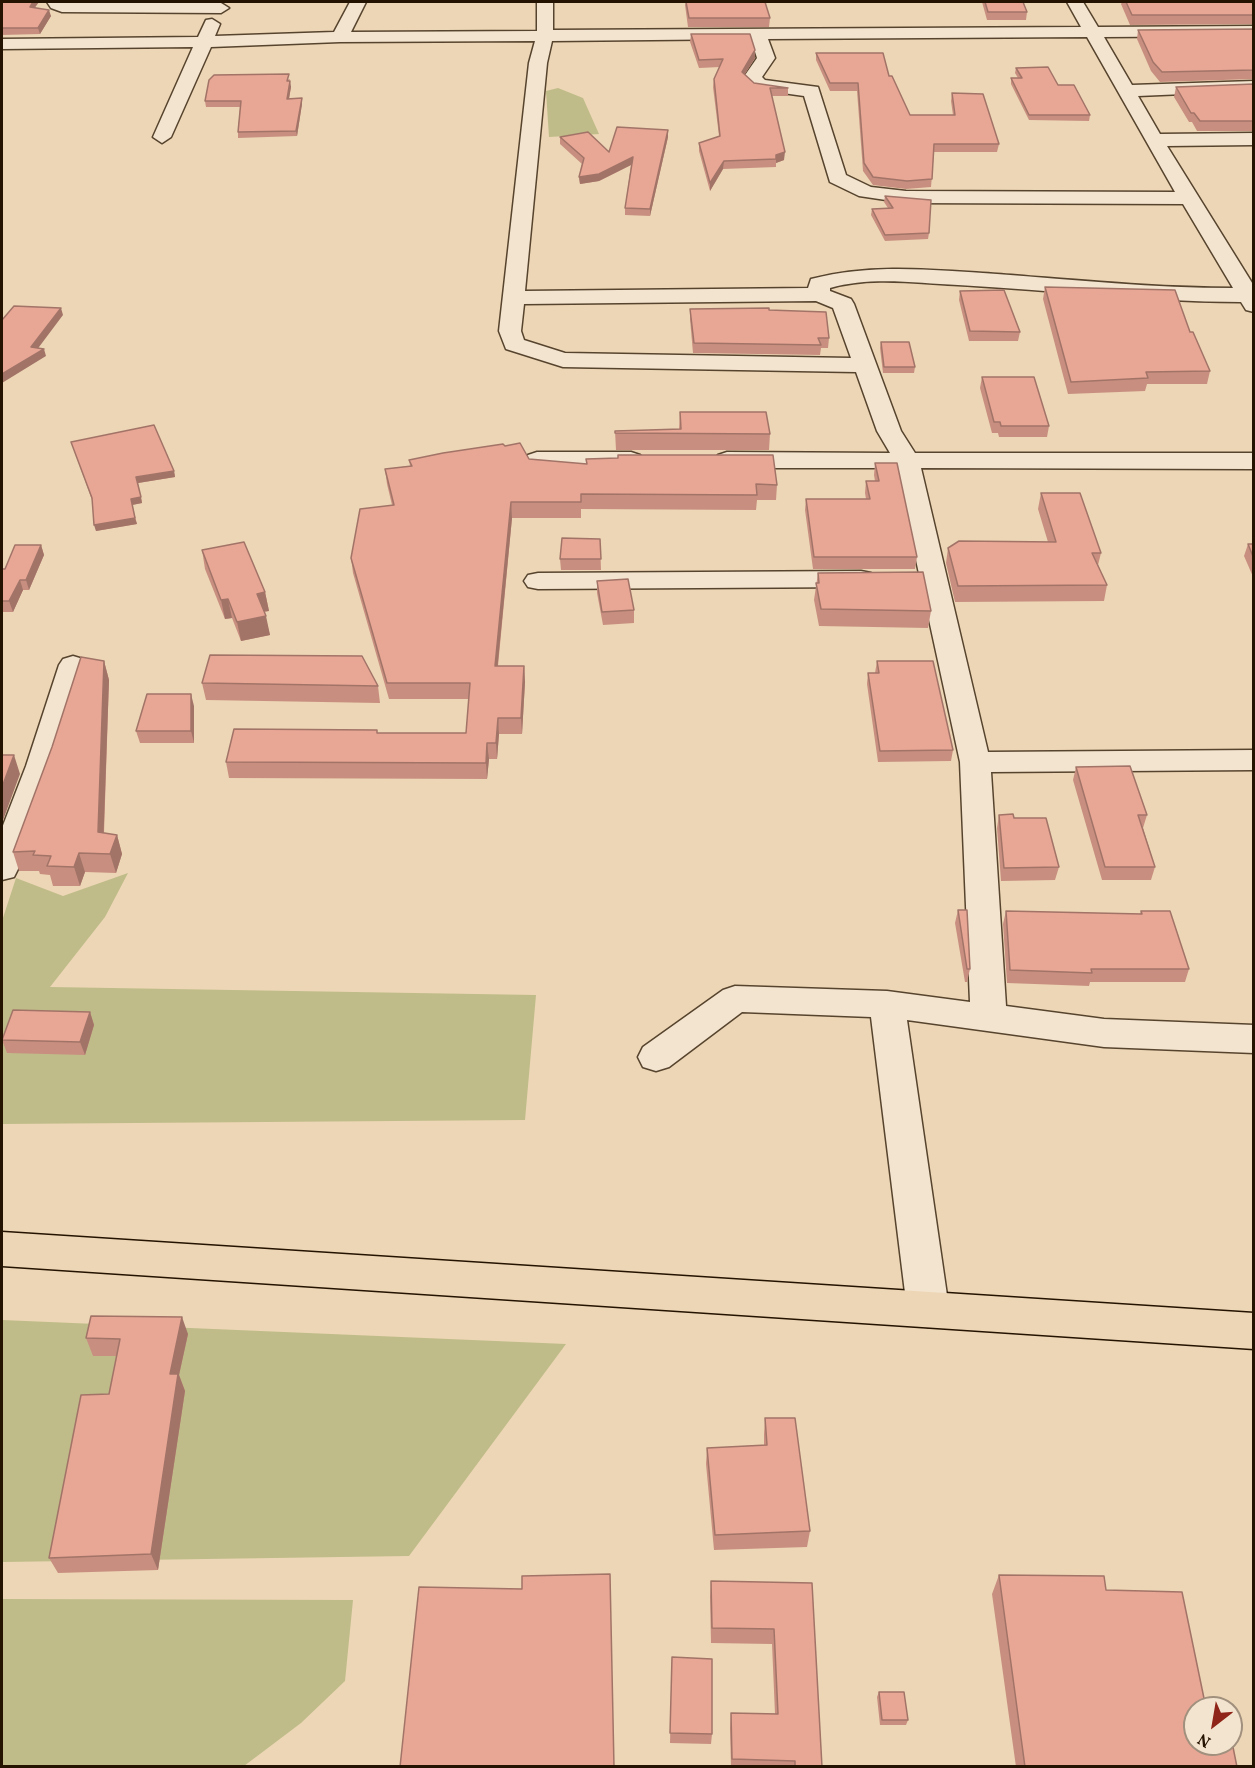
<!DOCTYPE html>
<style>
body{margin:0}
#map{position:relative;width:1255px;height:1768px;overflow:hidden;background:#edd6b5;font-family:Vollkorn,serif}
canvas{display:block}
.frame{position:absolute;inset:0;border:3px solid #251301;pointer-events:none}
.north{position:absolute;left:1183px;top:1696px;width:60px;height:60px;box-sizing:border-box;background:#f3e4cf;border:2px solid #a1907d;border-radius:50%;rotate:211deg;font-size:16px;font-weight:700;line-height:24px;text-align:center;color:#251301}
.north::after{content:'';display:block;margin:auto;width:21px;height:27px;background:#8f2418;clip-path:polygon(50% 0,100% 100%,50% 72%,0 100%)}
</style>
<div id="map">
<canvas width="1255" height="1768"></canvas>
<div class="frame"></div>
<div class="north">N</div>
</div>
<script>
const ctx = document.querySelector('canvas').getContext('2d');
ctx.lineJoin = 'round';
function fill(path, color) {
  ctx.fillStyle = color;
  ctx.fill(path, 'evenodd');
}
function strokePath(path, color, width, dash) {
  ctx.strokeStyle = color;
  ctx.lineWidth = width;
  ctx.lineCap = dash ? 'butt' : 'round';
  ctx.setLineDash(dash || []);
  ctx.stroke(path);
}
const green = new Path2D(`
 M558,88l25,10 16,36 -50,3 -3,-46z
 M128,873l-23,44 -55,70 486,8 -11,125 -523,4v-203l14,-43 47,18z
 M2,1320l564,24 -157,212 -407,6z
 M2,1599l351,1 -8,81 -44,42 -57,43h-242z`);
const minor = new Path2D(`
 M47,2l174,1 8,5 -8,5 -159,-1 -11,-4z
 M350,2h16l-15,30 186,-1v-29h16v28l528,-3 -14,-25h16l15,25 156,-1v10l-150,1 28,48 122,-4v10l-116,5 22,38 94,-1v12l-87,1 87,140v26l-8,-2 -5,-8c-95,0 -189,-12 -283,-17 -41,-2 -88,-9 -128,3v3l21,8 3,5 47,127 14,22h339v16l-333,-1 67,284 266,-2v20l-263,2 15,234 98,13 150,6v28l-150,-6 -197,-27 42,289 -7,13 -14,5 -14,-5 -7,-13 -36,-292 -129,-5 -73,55 -13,4 -13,-4 -5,-10 5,-10 80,-57 12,-4 152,5 83,11 -10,-240 -64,-294h-169l-9,-3 -4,-5 4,-5 9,-3 163,1 -13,-22 -21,-59 -293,-5 -57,-18 -7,-18 30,-268 6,-22 -195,1 -129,5 -40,90 -9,6 -9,-6 40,-90 -191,2v-10l196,-2 8,-17 6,-1 8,5 -5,12 119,-4zM1087,37l88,155 -269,-1 -35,-4 -25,-12 -28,-88 -53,-7 -3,-3 13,-19 -7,-19zM751,39l6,19 -14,20 11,11 50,7 26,86 29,14 47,7 277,1 50,84c-79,0 -157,-8 -236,-14 -62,-4 -126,-11 -186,5l-3,9 -283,3 22,-228 5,-22zM816,301l17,7 18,50 -286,-5 -41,-13 -3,-9 3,-27z
 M537,452h94l9,3 4,5 -4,5 -9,3 -103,-3 -4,-5 4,-5z
 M861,571l10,2 4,6 -4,6 -10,2 -323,2 -10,-2 -4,-6 4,-6 10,-2z
 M73,656l10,3 4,6 -31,101 -38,103 -4,8 -12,3v-52l24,-62 33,-101 4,-6z`);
const highway = new Path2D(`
 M2,1232l1252,81v36l-1252,-83z`);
const wall = new Path2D(`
 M2,2l33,5 16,9 -11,18 -38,1z
 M686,2l84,16 -1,9h-81l-3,-22z
 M982,2h41l4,10 -1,8h-39z
 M1122,2h132v22l-124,1 -9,-21z
 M1254,29v50l-94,3 -9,-11 -14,-32 1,-9z
 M691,34l64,24 -10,16 9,9 34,5v8h-16l12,64 -8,3v4l-53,2 -13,22 -11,-40v-8l20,-7 -6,-49 1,-8 6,-12 -21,1 -9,-26z
 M816,53l73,23 21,39h43l-2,-14 1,-8 47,51 -2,8h-63l-3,35 -25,2 -33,-4 -10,-14 -6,-80h-27l-14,-31z
 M1016,68l42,17 32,30 -1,6 -60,-1 -18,-36v-6h7l-3,-5z
 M290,79l-1,2 2,6 -2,12 13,-1v6l-5,32 -59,2v-6l2,-25h-34l-1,-6z
 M1254,84v47h-57l-5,-9h-3l-15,-25 2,-10z
 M560,137l49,15 59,-15 -18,79 -25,-1v-7l6,-43 -32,16 -19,3 -1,-7 3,-13 -22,-20z
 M885,196l44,37 -1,6 -43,2 -14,-26 1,-6 16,-1 -4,-6z
 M1045,287l145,45 20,39 -3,13h-60l-2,7 -77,3 -25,-95z
 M960,291l60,41 -2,9h-49l-10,-41z
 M690,309l79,1 60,28 -1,10h-7l-1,7 -127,-2 -3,-34z
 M881,342l34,25 -1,6h-31l-3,-25z
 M982,377l67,49 -2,11h-48l-1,-4h-6l-12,-45z
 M680,412l90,22 -1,16h-153l-1,-19 64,-2z
 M71,442l103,29 1,6 -37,6 4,20 -10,2 5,19 -41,7 -4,-31z
 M505,446l24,13 248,26 -1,15h-19l-1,10 -175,-1v9h-69l-14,148h26l1,16 -3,52h-23l-2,25h-8l-2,20 -258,-1 -3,-16 152,-29h88l3,-34h-80l-36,-126 -2,-15 41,-53 -5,-21 -2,-15 25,-3 -1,-6z
 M875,463l42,94 -2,12h-102l-8,-59 1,-11h60l-1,-6 1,-12h9l-1,-6z
 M1041,493l60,60 -3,12 9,20 -3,16 -149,1 -9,-39 2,-15 100,-6 -10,-33z
 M600,539l1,31h-40l-1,-11z
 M1248,544h6v35l-10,-23z
 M41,545l3,10 -15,35h-6l-10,22h-11v-43h3z
 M202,550l63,42 4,19 -5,1 6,23 -29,6 -9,-23 -7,1 -20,-50z
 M818,573l113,38 -3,17 -109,-2 -5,-26z
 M597,581l37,29v13l-31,2 -6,-32z
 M104,661l5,19 -5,153 13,2 5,19 -6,19 -31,-1 -5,14h-27l-3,-11 -10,-1 -1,-3h-20l-6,-19z
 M877,661l76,89 -2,11 -73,1 -11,-78 1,-11h7z
 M202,683l176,3 2,17 -174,-3z
 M194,706v37h-54l-4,-12z
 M1076,767l71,48 -4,13 12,39 -4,13h-49l-29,-100z
 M999,815l15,3 45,49 -4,13 -54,1 -4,-53z
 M958,910l12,59 -3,13h-2l-10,-59z
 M1006,911l134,3 1,-3 48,58 -4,13h-95l-1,4 -82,-3 -4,-59z
 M90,1012l4,13 -9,30 -78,-2 -5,-13z
 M188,1334l-9,41 6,16 -27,179 -100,3 -9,-15 60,-164 8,-38h-24l-7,-18z
 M765,1418l45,113 -3,16 -93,3 -8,-86 1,-16 57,-3v-11z
 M999,1575l107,15 89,118 42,59h-221l-24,-173z
 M711,1581l101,2 10,184h-91l-1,-39 1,-15 44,1 -3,-70 -61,-1 -1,-46z
 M672,1657l40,77 -1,10 -41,-1z
 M879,1692l29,28 -2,5h-26l-3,-28z`);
const shadedWall = new Path2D(`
 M33,2h6l-8,11 -1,-6z
 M49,10l2,6 -11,18 -2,-6z
 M755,50v8l-14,22 1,-8z
 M290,81l1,6 -3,17 -1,-5z
 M302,98v6l-5,32 -1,-5z
 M668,130v7l-18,79v-7z
 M785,152l-1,8 -8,3v-8z
 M633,157v7l-34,17 -19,3 -1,-7z
 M724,161l-1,8 -13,22v-8z
 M61,308l2,7 -30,40 -2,-8z
 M44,349l2,7 -44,27v-9z
 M174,471l1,6 -37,6 -2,-6z
 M141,497l1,6 -10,2 -1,-6z
 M511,502l1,16 -16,164 -1,-16z
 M135,518l2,6 -41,7 -2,-6z
 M41,545l3,10 -15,35 -3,-10z
 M20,580l3,10 -10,22 -4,-11z
 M265,592l4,19 -9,1 -3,-18z
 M228,599l4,19 -7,1 -4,-19z
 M266,616l4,19 -29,6 -4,-19z
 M104,661l5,19 -6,171 -5,-19z
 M524,666l1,16 -3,52 -1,-16z
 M191,694l3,12v37l-3,-12z
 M498,718l1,16 -2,25 -1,-16z
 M487,743l2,16 -2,20 -1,-16z
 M14,755l6,19 -18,49v-36z
 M117,835l5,19 -6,19 -6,-19z
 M79,853l6,19 -5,14 -6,-19z
 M90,1012l4,13 -9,30 -5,-13z
 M182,1317l6,17 -9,41 6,16 -27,179 -7,-16 19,-180z`);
const building = new Path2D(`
 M2,2h31l-3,5 19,3 -11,18h-36z
 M686,2h79l5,16h-81z
 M985,2h38l4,10h-39z
 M1126,2h128v13h-122z
 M1254,29v41l-92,2 -9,-10 -15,-32z
 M691,34h59l5,16 -13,22 12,11 34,5h-18l15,64 -9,3v4l-52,2 -14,22 -11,-40 21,-7 -6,-57 9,-20 -24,1z
 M816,53h67l6,23h3l18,39h45l-3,-22 31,1 16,50h-65l-2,35 -25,2 -34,-4 -9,-14 -6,-80h-28z
 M1048,67l10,18h16l16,30h-61l-18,-37h11l-6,-10z
 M289,74l-2,7h3l-3,18 15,-1 -6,33 -58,1 3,-31h-36l4,-21 5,-5z
 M1254,84v37h-54l-6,-8h-3l-15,-26z
 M617,127l51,3 -18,79 -25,-1 8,-51 -34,17 -20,3 5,-19 -24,-21 28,-5 21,20z
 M885,196l46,4 -2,33 -44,2 -13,-26 21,-1z
 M1045,287l130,3 15,42h3l17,39 -64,1 2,6 -77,4z
 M1004,290l16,42 -50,-1 -10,-40z
 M14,306l47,2 -30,39 13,2 -42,25v-54z
 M769,308v2l57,2 3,26h-11l3,7 -127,-2 -4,-34z
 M881,342h28l6,25h-31z
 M982,377h52l15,49h-48l-1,-4h-6z
 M680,412h86l4,22 -155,-1v-2l66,-2z
 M154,425l20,46 -38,6 5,20 -10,2 4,19 -41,7 -2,-27 -21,-56z
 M520,443l9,16 58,5 -1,-5 32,-1v-3h155l4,30 -21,-1 1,11 -176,-1v8h-70l-16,164h29l-3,52h-23l-2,25h-9l-1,20 -260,-1 8,-33 143,1v3h89l4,-50h-83l-36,-125 9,-49 34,-4 -9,-36 27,-3 -3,-6 34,-7 60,-9 2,2z
 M875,463h22l20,94h-103l-8,-58h64l-4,-18h13z
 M1041,493h39l21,60h-9l15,32 -149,1 -10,-38 11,-7 97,1z
 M562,538l38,1 1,20h-41z
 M244,542l21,50 -8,2 9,22 -29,6 -9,-23 -7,1 -19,-50z
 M1248,544h6v15z
 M15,545h26l-15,35h-6l-11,21h-7v-32h3z
 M923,572l8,39 -110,-2 -5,-26h3l-1,-10z
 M628,579l6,31 -32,2 -5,-31z
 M210,655l152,1 16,30 -176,-3z
 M81,657l23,4 -6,171 19,3 -7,19 -31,-1 -5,14 -27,-1 4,-10 -18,-1 2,-4 -22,1 39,-105z
 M877,661h56l20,89 -73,1 -12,-78h11z
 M147,694h44v37h-55z
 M2,755h12l-12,32z
 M1130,766l17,49h-9l17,52h-50l-29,-100z
 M1013,814l1,4h32l13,49 -55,1 -5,-53z
 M958,910h9l3,59h-3z
 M1006,911l136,3 -1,-3h29l19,58h-98l1,4 -82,-3z
 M13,1010l77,2 -10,30 -78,-2z
 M91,1316l91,1 -12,57h8l-27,180 -102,4 32,-163 28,-1 11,-55 -34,-1z
 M765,1418h30l15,113 -95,4 -8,-87 60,-3z
 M610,1574l4,193h-214l19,-180 103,2v-13z
 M999,1575l105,1 2,14 76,2 24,116h-11v36h36v-7l6,30h-212z
 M711,1581l101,2 10,184h-27v-6l-63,-2 -1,-46 47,1 -4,-85 -62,-1z
 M672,1657l40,2v75l-42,-1z
 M879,1692h25l4,28h-26z`);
fill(green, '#bfbc89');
strokePath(minor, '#57442e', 3);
strokePath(highway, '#251301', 3);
fill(minor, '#f3e4cf');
fill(highway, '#edd6b5');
fill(wall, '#c88f80');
fill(shadedWall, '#a27468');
fill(building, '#e8a695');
strokePath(building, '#a27468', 1.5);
</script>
